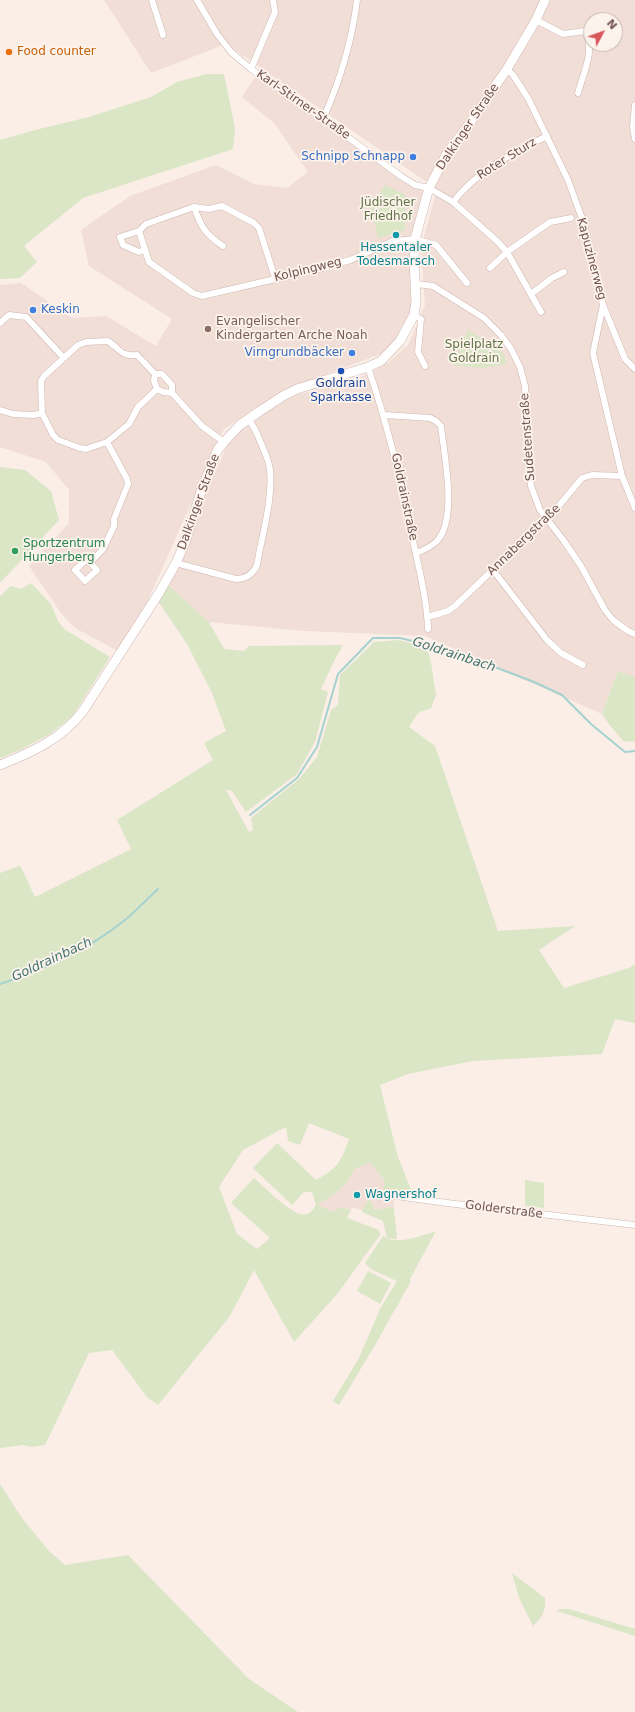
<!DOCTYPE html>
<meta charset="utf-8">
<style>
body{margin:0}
#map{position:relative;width:635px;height:1712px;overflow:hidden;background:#faeee7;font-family:"DejaVu Sans",sans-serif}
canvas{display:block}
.north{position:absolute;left:583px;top:12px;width:40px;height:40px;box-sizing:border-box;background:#fdf3ed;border:1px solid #c5b3ad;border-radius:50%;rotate:49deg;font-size:11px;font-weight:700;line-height:16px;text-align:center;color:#71524e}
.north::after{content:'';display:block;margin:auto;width:14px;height:18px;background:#d7595c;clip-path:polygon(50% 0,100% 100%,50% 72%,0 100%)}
</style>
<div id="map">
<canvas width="635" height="1712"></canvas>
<div class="north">N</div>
</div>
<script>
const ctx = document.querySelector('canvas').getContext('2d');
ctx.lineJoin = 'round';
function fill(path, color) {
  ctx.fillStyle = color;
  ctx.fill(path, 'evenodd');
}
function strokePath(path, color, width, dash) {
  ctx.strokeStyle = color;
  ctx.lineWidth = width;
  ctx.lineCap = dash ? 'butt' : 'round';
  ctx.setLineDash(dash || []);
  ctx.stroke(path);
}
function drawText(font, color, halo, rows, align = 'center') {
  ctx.font = font + ' "DejaVu Sans",sans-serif';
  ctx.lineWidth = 3.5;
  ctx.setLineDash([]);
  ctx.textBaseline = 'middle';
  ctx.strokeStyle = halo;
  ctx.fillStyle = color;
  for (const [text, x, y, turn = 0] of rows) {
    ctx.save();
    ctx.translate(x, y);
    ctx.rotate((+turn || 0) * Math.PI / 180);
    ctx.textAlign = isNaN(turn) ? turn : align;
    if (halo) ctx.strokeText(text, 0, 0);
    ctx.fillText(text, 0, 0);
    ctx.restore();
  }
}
const residential = new Path2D(`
 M104,0h531v677l-17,-6 -16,43 -177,-78 -120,-5 -96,-9 -43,-38 66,-150 61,-38 65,-18 30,-15 20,-18 17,-40 -4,-58 16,-58 -211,-145 -75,29zM591,20h24v24h-24z
 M258,73l167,116 -12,56 2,46 -4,23 -11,24 -17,15 -96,36 -63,40 -86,194 -20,28 -43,-23 -14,-15 -32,-47 40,-43v-33l-23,-28 -46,-15v-162l21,-2 51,35 34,-2 50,30 16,-27 -83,-53 -8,-36 49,-34 86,-31 38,19 33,4 21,-16 -34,-49 -32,-26z
 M370,1161l24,34v13l-3,-1 -17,3 -6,-10 -6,10 -9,-3 -2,3 -11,-3 -6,5 -18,-7 17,-10 12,-10 10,-16z`);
const green = new Path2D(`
 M207,74h17l11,54 -2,21 -150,49 -59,48 13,16 -17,16 -20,1v-139l35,-10 54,-13 62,-20 26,-15z
 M385,185l20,10v35l-27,8 -7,-31z
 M468,330l35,23 4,11 -25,4 -30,-3z
 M0,467l25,3 26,21 8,29 -59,63z
 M31,583l20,21 7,17 6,8 46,28 -38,60 -22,17 -30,16 -20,8v-162l11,-10 10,3z
 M168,585l41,37 15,27 20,2 5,-5 94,-1 -9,16 -13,28 7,3 -13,50 -18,32 -51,38 -14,-21 -6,-1 23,42 4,-2 -2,-12 48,-39 18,-22 14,-47 7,-5 2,-30 34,-33 24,-2 29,7 4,15 5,33 -5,13 -13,5 -9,14 26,19 63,185 77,-5 -36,24 25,38 65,-20 6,-4v59l-20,-4 -13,35 -129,7 -65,13 -28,11 18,72 14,35v5l-28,-3v-14l-14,-18 -15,7 -10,16 -12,10 -16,10 17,7 6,-5 11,3 -4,8 32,12 1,5 -42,58 -44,49 -40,-72 -24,46 -72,89 -11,-8 -35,-47 -23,3 -44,92 -14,2 -8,-2 -23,3v-575l19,-7 2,1 14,30 96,-48 -14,-29 96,-60 -9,-17 22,-12 -14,-38 -25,-49 -29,-43zM309,1123l40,16c-8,23 -11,29 -33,41l-39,-37 -24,25 39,37 12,-13h8l4,13c-2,3 -5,8 -9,9 -13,5 -43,-28 -53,-36l-23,25 39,35 -13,11 -20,-15 -18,-47 24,-37 43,-23 2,14 12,4z
 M618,671l17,6v65l-12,-1 -15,-18 -6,-9z
 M525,1180l19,3v25l-19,-2z
 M368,1200l4,2 2,8 17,-3 3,1 3,31 -10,-1 -4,-17 -21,-9v-2z
 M436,1231l-26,48v4l-35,62 -36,60 -6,-4 26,-43 21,-49 17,-28 -25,-11 -7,-7 18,-27c14,10 37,0 53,-5z
 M368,1271l23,12 -11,21 -23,-13z
 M0,1484l22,34 27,33 16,14 63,-10 121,124 49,33h-298z
 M512,1573l33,25c1,14 -3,19 -12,28l-14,-28z
 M560,1609h9l66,20v7l-78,-25z`);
const stream = new Path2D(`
 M250,815l47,-37 20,-31 21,-73 35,-36h27l29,7 29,8 76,29 28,13 29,29 34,28 10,-1
 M0,984c44,-14 89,-35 125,-64 11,-9 22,-21 33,-31`);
const street = new Path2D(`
 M152,0l11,35
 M197,0l20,34 14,18 20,17 72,50 79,58 13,8 14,3 24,14 44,39 10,11 34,60
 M536,20l27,14 22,-3c10,22 -1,39 -7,62
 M251,69l24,-57 -2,-12
 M507,69l6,6 15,23 40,82 16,44 19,81 -10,48 29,123 13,32
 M635,105l-2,22 2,12
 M323,119c17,-38 29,-78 34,-119
 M453,202c24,-31 59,-49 94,-66
 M194,207c7,20 11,27 29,39
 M139,231l7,-7 48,-17 15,2 13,-3 32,17 5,5 16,50
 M145,250l-6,2 -16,-7 -3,-8 19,-6 10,31 44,31 9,3 121,-28 27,-8 43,-19 12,-1 10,-1 21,6 31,38
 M490,268l17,-16 43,-30 21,-4
 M416,284l17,2 51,32 17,17 10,14 9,18 5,19 4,80 2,20 9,24 24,31 17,25 24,44 8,10 15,11 7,3
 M531,294l21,-16 12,-6
 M603,305l22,54 10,10
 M414,315l7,4 -3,33 7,14
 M0,323l9,-8 17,2 37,40
 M368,367c20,59 34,117 46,178 6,28 13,56 14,84
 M155,374l-18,-19c-16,2 -17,-6 -29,-14l-22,1 -8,3 -34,31 -3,5 1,32 11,22 5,5 22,8 6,1 21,-7 22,-18 9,-17 19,-18
 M155,374h7l10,11v8l-9,-1 -6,-3 -3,-8z
 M172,393l30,33 22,16
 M0,410l13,4 21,1 8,-2
 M385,415l45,3 6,3 5,5c3,29 17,92 -4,115 -6,6 -13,9 -21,12
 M87,559l10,11 -12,11 -10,-11z
 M90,563l13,-14 11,-23v-7l14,-35 -1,-5 -20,-37
 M176,563l60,16c11,0 17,-5 21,-14 5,-30 16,-65 13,-95 -1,-10 -6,-20 -10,-29 -3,-8 -6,-15 -12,-22
 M493,570l54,70 14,13 22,12
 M427,617l21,-6 7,-5 102,-98 25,-30 10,-3 30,1
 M373,1193l82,11 180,21`);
const secondary = new Path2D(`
 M0,765c32,-13 62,-26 83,-54l76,-118 17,-30 10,-23 16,-52 16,-39 6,-7 16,-17 20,-14 23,-15 14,-7 71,-22 13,-6 19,-20 14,-26 2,-14 -2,-39 1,-23 14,-51 18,-35 20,-26 40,-58 29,-49 9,-20`);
const markers = [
 [9,52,4,"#e8710a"],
 [413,157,4,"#3f7fe0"],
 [396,235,4,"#0f9aa8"],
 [33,310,4,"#3f7fe0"],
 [208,329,4,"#8d6e63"],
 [352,353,4,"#3f7fe0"],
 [341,371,4,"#1a4fb4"],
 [15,551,4,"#2e9e5b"],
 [357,1195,4,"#0f9aa8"]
];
const foodNames = [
 ["Food counter",17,52]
];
const streetNames = [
 ["Karl-Stirner-Straße",303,105,35],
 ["Dalkinger Straße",468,127,-56],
 ["Roter Sturz",507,159,-32],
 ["Kapuzinerweg",591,259,75],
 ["Kolpingweg",308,270,-14],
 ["Sudetenstraße",528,437,-94],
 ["Goldrainstraße",404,497,78],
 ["Dalkinger Straße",199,502,-70],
 ["Annabergstraße",524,540,-44],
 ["Golderstraße",504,1210,7]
];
const shopNames = [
 ["Schnipp Schnapp",405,157],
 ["Keskin",41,310,"left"],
 ["Virngrundbäcker",344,353]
];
const parkNames = [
 ["Jüdischer",388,203],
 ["Friedhof",388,217],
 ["Spielplatz",474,345],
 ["Goldrain",474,359]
];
const cultureNames = [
 ["Hessentaler",396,248],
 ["Todesmarsch",396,262],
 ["Wagnershof",365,1195,"left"]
];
const educationNames = [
 ["Evangelischer",216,322],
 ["Kindergarten Arche Noah",216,336]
];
const transitNames = [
 ["Goldrain",341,384],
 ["Sparkasse",341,398]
];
const leisureNames = [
 ["Sportzentrum",23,544],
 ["Hungerberg",23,558]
];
const waterNames = [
 ["Goldrainbach",454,655,18],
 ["Goldrainbach",52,960,-25]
];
fill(residential, '#f1ded6');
fill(green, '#dbe6c7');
strokePath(stream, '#a5d2ce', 2);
strokePath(street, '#cdb6b1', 7);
strokePath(secondary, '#cfb5af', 10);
strokePath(street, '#fff', 6);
strokePath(secondary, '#fff', 9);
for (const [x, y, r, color] of markers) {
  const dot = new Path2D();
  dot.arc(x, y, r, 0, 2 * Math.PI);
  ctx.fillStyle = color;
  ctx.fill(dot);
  strokePath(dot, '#fdf3ed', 1.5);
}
drawText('12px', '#c56008', '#fdf3ed', foodNames, 'left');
drawText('12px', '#71524e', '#fdf3ed', streetNames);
drawText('12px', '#366cbe', '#fdf3ed', shopNames, 'right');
drawText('12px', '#607647', '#fdf3ed', parkNames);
drawText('12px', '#0d838f', '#fdf3ed', cultureNames);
drawText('12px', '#785e54', '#fdf3ed', educationNames, 'left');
drawText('12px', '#164399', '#fdf3ed', transitNames);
drawText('12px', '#27864d', '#fdf3ed', leisureNames, 'left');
drawText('italic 13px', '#437570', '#fdf3ed', waterNames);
</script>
